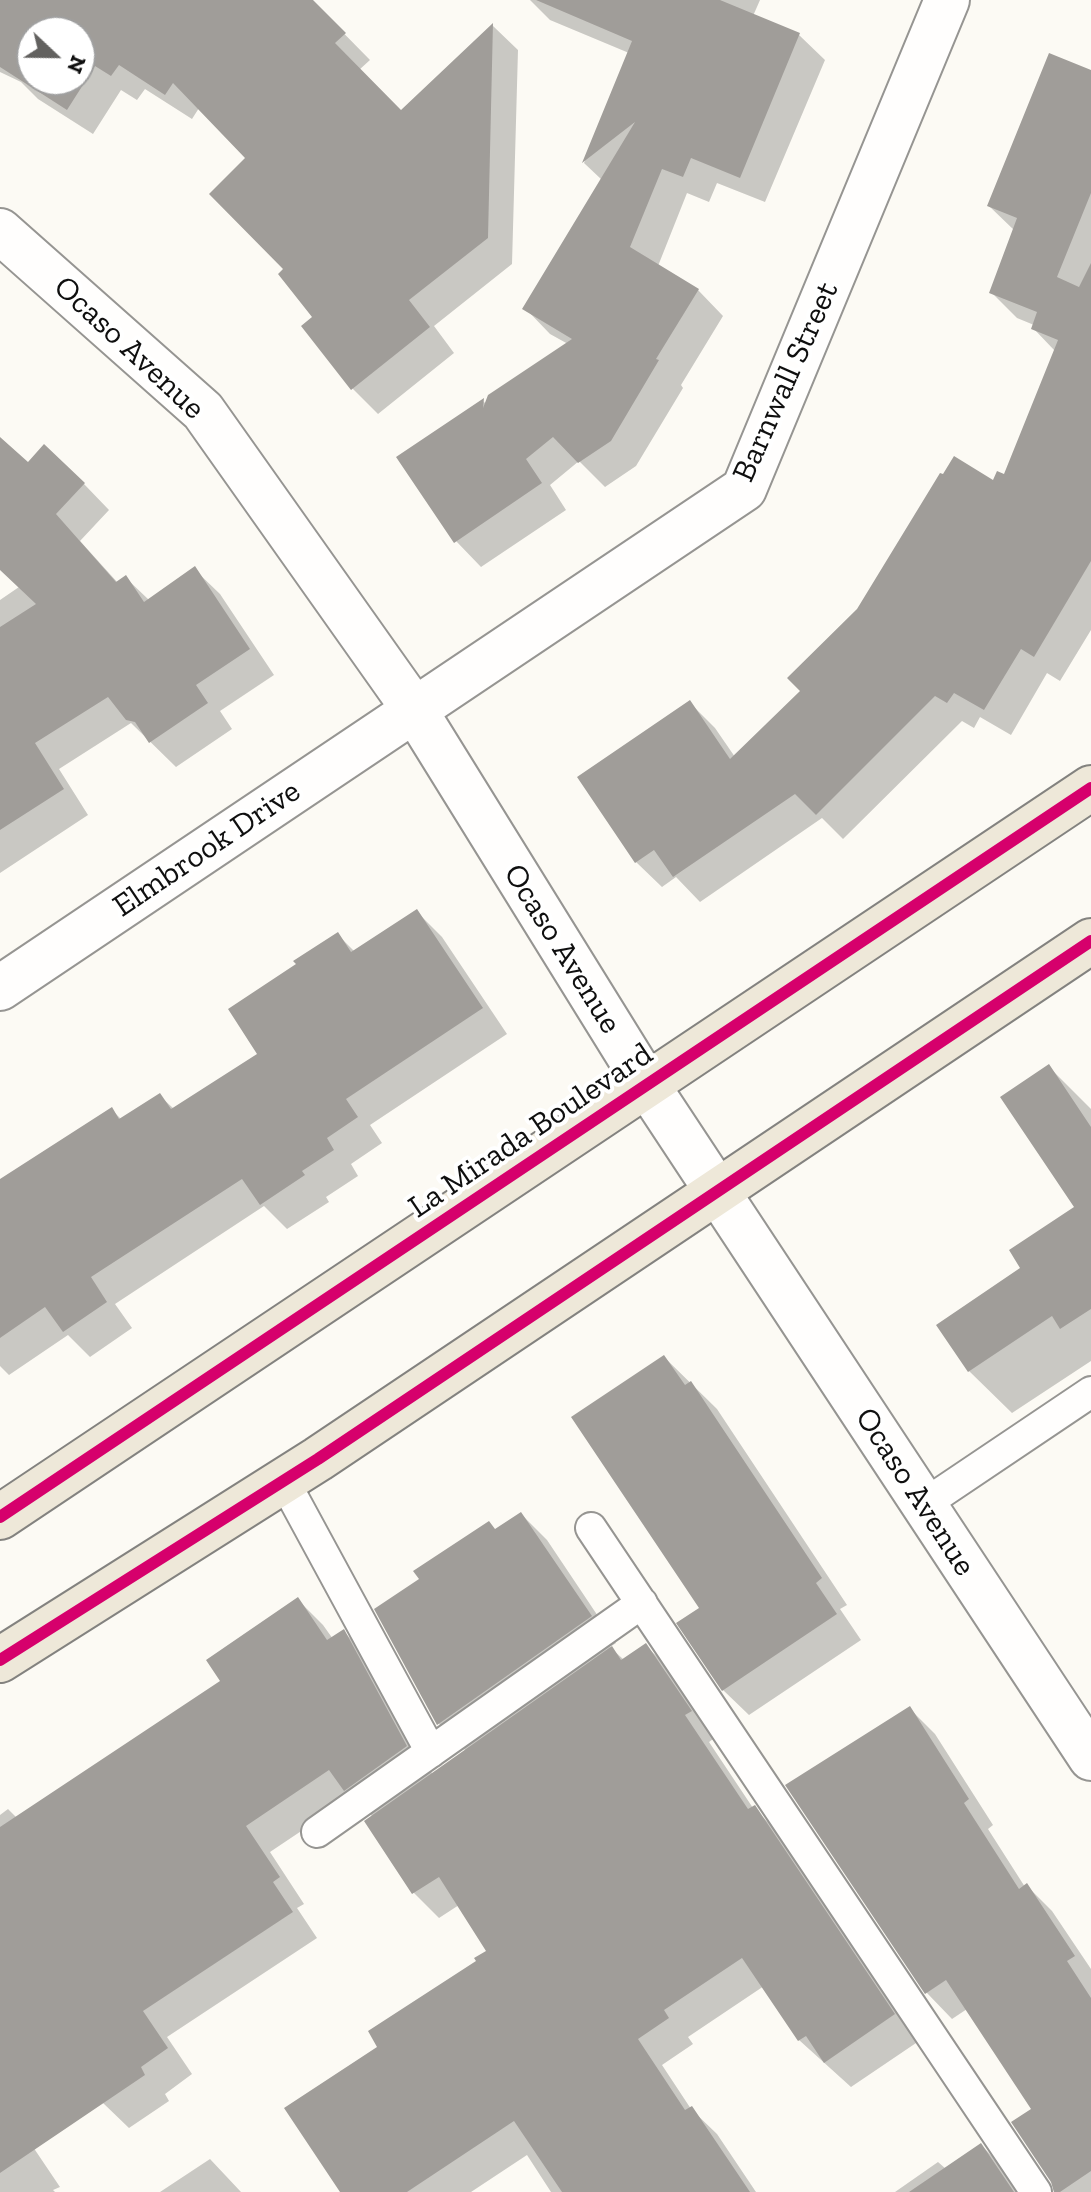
<!DOCTYPE html>
<style>
body{margin:0}
#map{position:relative;width:1091px;height:2192px;overflow:hidden;background:#fcfaf4;font-family:"Zilla Slab",serif}
canvas{display:block}
.north{position:absolute;left:16px;top:16px;width:80px;height:80px;box-sizing:border-box;background:#fff;border:2px solid #9f9f9f;border-radius:50%;rotate:112deg;font-size:22px;font-weight:700;line-height:32px;text-align:center;color:#0f0f0f}
.north::after{content:'';display:block;margin:auto;width:28px;height:36px;background:#62615f;clip-path:polygon(50% 0,100% 100%,50% 72%,0 100%)}
</style>
<div id="map">
<canvas width="1091" height="2192"></canvas>
<div class="north">N</div>
</div>
<script>
const ctx = document.querySelector('canvas').getContext('2d');
ctx.lineJoin = 'round';
function fill(path, color) {
  ctx.fillStyle = color;
  ctx.fill(path, 'evenodd');
}
function strokePath(path, color, width, dash) {
  ctx.strokeStyle = color;
  ctx.lineWidth = width;
  ctx.lineCap = dash ? 'butt' : 'round';
  ctx.setLineDash(dash || []);
  ctx.stroke(path);
}
function drawText(font, color, halo, rows, align = 'center') {
  ctx.font = font + ' "Zilla Slab",serif';
  ctx.lineWidth = 8;
  ctx.setLineDash([]);
  ctx.textBaseline = 'middle';
  ctx.strokeStyle = halo;
  ctx.fillStyle = color;
  for (const [text, x, y, turn = 0] of rows) {
    ctx.save();
    ctx.translate(x, y);
    ctx.rotate((+turn || 0) * Math.PI / 180);
    ctx.textAlign = isNaN(turn) ? turn : align;
    if (halo) ctx.strokeText(text, 0, 0);
    ctx.fillText(text, 0, 0);
    ctx.restore();
  }
}
const shadow = new Path2D(`
 M0,0h311l59,60 -11,10 43,43 91,-87 25,24 -6,214 -78,62 20,27 -76,61 -25,-25 -67,-119 -39,-112 -48,-50 -7,11 -47,-30 -8,11 -16,-10 -28,44 -55,-35 -17,-17 -21,-10zM32,32h48v48h-48z
 M530,0h230l-7,16 46,19 26,25 -60,142 -48,-19 -8,19 -22,-9 -29,73 40,24 25,26 -42,69 2,3 -47,78 -31,21 -26,-26 -29,24 16,25 -85,57 -25,-26 27,-140 4,4 81,-61 -18,-10 -25,-26 77,-128 -18,-17 45,-110 -79,-33z
 M1091,72v558l-31,51 -13,-8 -36,62 -31,-18 -6,11 -12,-7 -119,118 -21,-21 -122,84 -24,-25 -14,10 -26,-25 54,-159 25,25 20,29 67,-66 192,-208 11,-7 50,-125 -22,-23 1,-3 -17,-7 -26,-26 24,-61 -26,-25z
 M0,439l28,26 56,19 25,26 -29,31 38,42 8,-5 23,22 45,-31 26,25 54,81 -54,36 12,18 -56,38 -45,-44 -72,46 29,46 -88,58v-273l19,-13 -19,-18z
 M417,912l25,25 65,97 -137,91 12,18 -31,21 7,12 -32,21 3,5 -42,27 -23,-23 -149,98 17,24 -42,29 -22,-22 -59,40 -9,-9v-144l111,-113 11,11 38,-24 14,13 86,-55 38,-89 39,-31 18,18z
 M1049,1067l42,42v252l-79,52 -43,-42 54,-103 53,-61z
 M664,1357l53,52 130,196 -7,4 21,31 -112,75 -26,-25 -21,-81z
 M521,1514l26,26 69,103 -6,4 14,13 22,-14 26,25 44,66 -7,5 44,66 27,25 139,208 -68,46 -52,-47 -35,-54 -76,51 5,7 -31,21 29,44 26,25 39,58h-205l-24,-37 -56,37h-129l38,-145 109,-96 -30,-46 -20,13 -25,-25 -41,-76 -21,-20 -82,55 34,52 -7,4 20,30 -150,99 25,37 -27,20 4,7 -40,27 -26,-25 -103,-142v-146l8,-6 9,9 206,-137 75,-81 25,25 10,14 11,-7 25,25 64,118 33,-24 -27,-27 -63,-114z
 M910,1709l25,25 58,91 -5,4 37,58 2,-1 25,25 39,58v223h-37l-20,-83 -67,-100 -15,10 -25,-26 -139,-207z
 M0,2098l60,89 -7,3 2,2h-55z
 M981,2145l26,26 14,21h-126l43,-30 8,7z
 M210,2159l31,33h-81z`);
const building = new Path2D(`
 M0,0h313l33,33 -11,10 66,67 92,-87 -5,215 -79,62 21,27 -79,63 -50,-64 11,-9 -34,-43 5,-5 -74,-75 36,-36 -72,-75 -8,12 -46,-30 -8,11 -16,-10 -28,44 -67,-43zM32,32h48v48h-48z
 M536,0h184l80,33 -60,145 -49,-20 -8,19 -21,-8 -32,78 69,42 -43,70 3,1 -48,81 -33,22 -25,-26 -27,22 16,24 -88,60 -58,-86 88,-59 -1,10 5,-13 84,-56 -50,-30 113,-187 -53,41 50,-122z
 M1049,53l42,17v123l-34,84 22,10 12,-24v298l-57,96 -13,-8 -37,61 -30,-17 -7,10 -12,-7 -119,119 -21,-21 -122,83 -19,-27 -19,13 -58,-86 113,-77 40,59 70,-68 -13,-13 70,-69 83,-136 3,1 11,-18 39,24 4,-9 7,3 54,-134 -27,-11 6,-17 -48,-19 28,-75 -30,-12z
 M0,437l28,25 16,-18 41,39 -29,31 60,68 10,-7 18,27 51,-36 55,83 -54,36 12,18 -59,40 -14,-21 -9,-2 -18,-23 -73,46 29,46 -64,41v-203l36,-23 -36,-34z
 M417,909l66,99 -137,91 12,18 -31,21 7,12 -32,21 3,4 -45,30 -18,-26 -151,98 16,25 -44,30 -18,-25 -45,31v-159l112,-72 7,12 41,-26 11,16 86,-55 -29,-45 68,-45 -3,-3 45,-29 13,20z
 M1049,1064l42,63v182l-31,20 -8,-13 -84,56 -32,-47 84,-57 -11,-18 65,-43 -74,-110z
 M664,1355l21,30 6,-4 131,197 -6,5 21,31 -115,77 -46,-68 23,-15 -128,-191z
 M521,1512l71,104 -155,109 -63,-116 45,-30 -6,-8 76,-50 6,8z
 M298,1597l29,43 17,-11 63,117 -63,45 -15,-21 -83,56 34,51 -7,5 20,30 -150,99 25,37 -27,19 4,8 -145,98v-346l220,-146 -14,-21z
 M646,1643l46,68 -7,4 63,94 7,-4 140,209 -71,49 -18,-27 -8,5 -56,-83 -78,52 5,8 -31,21 47,71 7,-4 58,86h-188l-48,-71 -107,71h-67l-56,-84 93,-61 -9,-16 108,-70 -2,-3 12,-7 -47,-74 -27,17 -48,-73 248,-175 9,14z
 M910,1706l59,93 -5,4 55,86 8,-6 48,73 -8,5 24,37v173l-31,21h-6l-3,-10 -40,-60 20,-13 -85,-129 -21,14 -140,-209z
 M981,2143l33,49h-105z`);
const lane = new Path2D(`
 M284,1481l147,271
 M923,1505l168,-113
 M591,1528l445,664
 M317,1832l325,-229`);
const street = new Path2D(`
 M0,231l203,180 211,298 233,376 444,673
 M0,988l744,-499 203,-489`);
const primary = new Path2D(`
 M0,1517l1091,-729
 M0,1660l318,-201 773,-518`);
const cycleway = new Path2D(`
 M0,1517l1091,-729
 M0,1660l318,-201 773,-518`);
const streetNames = [
 ["Ocaso Avenue",129,348,43],
 ["Barnwall Street",786,382,-66],
 ["Elmbrook Drive",207,849,-34],
 ["Ocaso Avenue",562,949,58],
 ["La Mirada Boulevard",531,1131,-34],
 ["Ocaso Avenue",915,1492,57]
];
fill(shadow, '#0003');
fill(building, '#a09d99');
strokePath(lane, '#969592', 34);
strokePath(street, '#969592', 48);
strokePath(primary, '#83827f', 48);
strokePath(lane, '#fffefd', 30);
strokePath(street, '#fffefd', 44);
strokePath(primary, '#eee8d9', 44);
strokePath(cycleway, '#d6006c', 12);
drawText('32px', '#0f0f0f', '#fff', streetNames);
</script>
